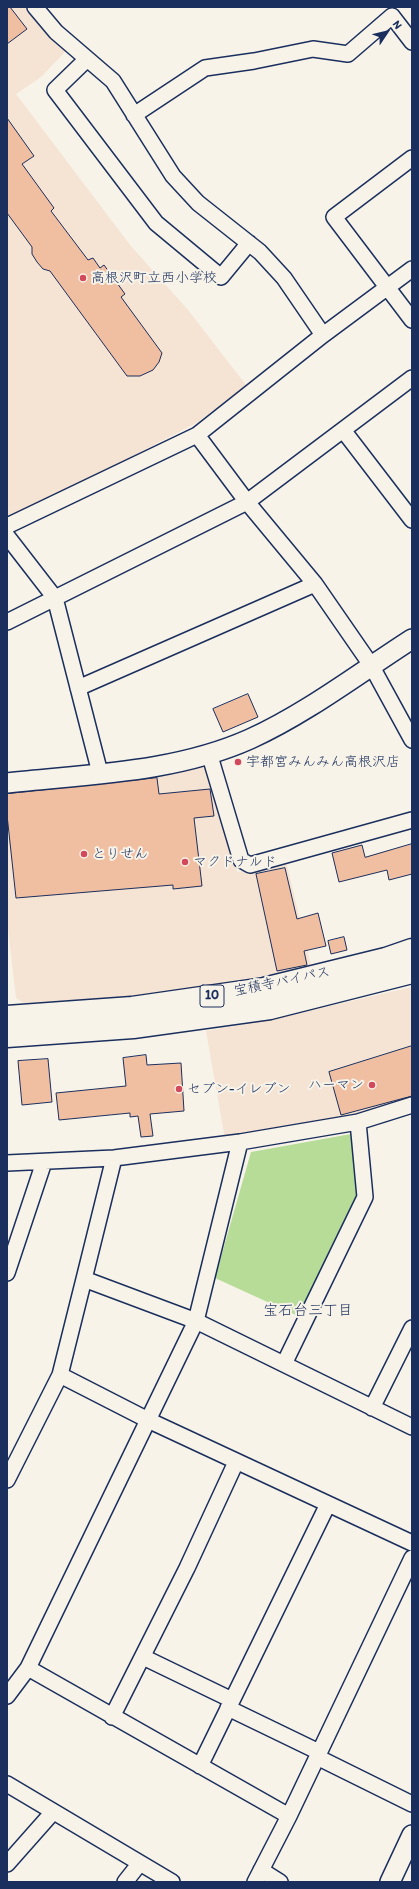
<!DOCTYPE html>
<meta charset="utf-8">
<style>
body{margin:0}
#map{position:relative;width:419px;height:1889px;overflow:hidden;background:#f7f3e8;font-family:Itim,sans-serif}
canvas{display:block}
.frame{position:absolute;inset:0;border:8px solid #1b2f5e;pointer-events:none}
.north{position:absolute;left:367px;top:12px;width:40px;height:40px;-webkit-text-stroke:3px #f7f3e8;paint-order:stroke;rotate:55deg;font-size:11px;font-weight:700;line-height:16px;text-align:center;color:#1b2f5e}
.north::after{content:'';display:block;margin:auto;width:14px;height:18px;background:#1b2f5e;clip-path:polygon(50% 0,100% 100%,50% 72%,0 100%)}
</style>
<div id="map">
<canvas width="419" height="1889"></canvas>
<div class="frame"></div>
<div class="north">N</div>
</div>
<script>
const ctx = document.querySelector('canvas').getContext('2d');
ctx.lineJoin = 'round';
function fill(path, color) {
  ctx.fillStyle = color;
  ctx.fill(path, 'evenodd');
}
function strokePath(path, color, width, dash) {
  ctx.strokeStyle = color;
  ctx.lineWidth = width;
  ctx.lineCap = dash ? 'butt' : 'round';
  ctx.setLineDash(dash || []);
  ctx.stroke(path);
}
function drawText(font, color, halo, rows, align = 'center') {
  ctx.font = font + ' Itim,"Klee One",sans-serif';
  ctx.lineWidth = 4;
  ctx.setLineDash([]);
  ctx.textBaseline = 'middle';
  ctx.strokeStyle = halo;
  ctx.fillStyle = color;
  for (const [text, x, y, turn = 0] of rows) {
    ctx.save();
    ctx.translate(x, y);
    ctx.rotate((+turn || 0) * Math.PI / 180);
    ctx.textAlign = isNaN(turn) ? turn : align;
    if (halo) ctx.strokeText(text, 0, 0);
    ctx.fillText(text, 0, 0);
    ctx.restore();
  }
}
const built = new Path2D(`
 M7,7h24l35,44 -25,26 -25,17 114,151 58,65 58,75 -48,37 -186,97 -5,-2z
 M199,763l9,4 29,105 49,-11 25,105 -97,20 -81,11 -109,6 -8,-5 -9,-78v-128z
 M412,987v113l-56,18 -131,21 -19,-108 68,-12z`);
const green = new Path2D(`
 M351,1134l8,62 -61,120 -83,-38 36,-126z`);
const building = new Path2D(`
 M7,7h3l17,22 -20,15z
 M7,118l27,38 -12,8 32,44 -3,3 37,49 5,-2 7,10 4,-3 21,29 -4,3 41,56 -3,9 -6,8 -13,6h-13l-77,-105 -7,-2 -6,-7 -5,-8v-7l-25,-34z
 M248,694l10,23 -35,15 -10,-23z
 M157,778l2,16 51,-5 4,27 -20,2 8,68 -29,3v-4l-157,13 -9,-83v-21z
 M412,844v30l-23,6 -2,-10 -48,12 -7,-29 30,-8 3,12z
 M285,868l12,51 21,-6 8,33 -22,5 3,14 -30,6 -21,-97z
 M344,937l3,13 -16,4 -3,-13z
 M412,1046v50l-71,19 -12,-43z
 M146,1055l1,10 34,-2 3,48 -34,3 3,22 -12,1 -3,-21 -8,1v-4l-71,7 -3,-27 70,-7 -3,-28z
 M48,1059l4,43 -30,3 -4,-44z`);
const minor = new Path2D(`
 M35,7l21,25 57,49 60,95 25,27 62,49 24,26 39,57 89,-66
 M87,59l-32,31 101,133 65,54 28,-34
 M134,115l71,-47 49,-7 59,-12 35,5 44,-38 20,26
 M412,158l-78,59 78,103
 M343,430l69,90
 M197,435l50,67 68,82 56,81 41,75
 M7,526l190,-91 126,-100
 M7,536l48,62 45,175
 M7,622l240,-120 165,-124
 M78,688l237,-104
 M209,753l32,107 9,5 162,-45
 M114,1158l-30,121 112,42 216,106
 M7,1163l107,-5 126,-16 118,-20 54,-17
 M7,1273l37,-111
 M284,1364l81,-167 -7,-75
 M60,1375l88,45 264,123
 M372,1408l40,-80
 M7,1480l53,-105 24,-96
 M143,1657l89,43
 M28,1668l261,148
 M7,1696l21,-28 168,-347 44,-179
 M228,1708l91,44
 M112,1717l75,-149 49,-106
 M317,1757l95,47
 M200,1766l128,-262
 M7,1784l165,98
 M7,1864l46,-52
 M261,1870l19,12
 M125,1882l15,-19
 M255,1882l34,-66 123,-258`);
const tertiary = new Path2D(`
 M7,783c81,-9 167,-10 243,-44 57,-26 109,-66 162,-100
 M390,1882l22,-47`);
const primary = new Path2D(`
 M7,1017l125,-9 132,-19 122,-30 26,-9
 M7,1036l126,-9 137,-19 142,-36`);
const markers = [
 [83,278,4,"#d1495b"],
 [238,762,4,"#d1495b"],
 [84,854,4,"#d1495b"],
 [185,862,4,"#d1495b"],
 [372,1085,4,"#d1495b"],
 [179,1089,4,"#d1495b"]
];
const shields = [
 [212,996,24]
];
const shieldNames = [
 ["10",212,996]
];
const poiNames = [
 ["高根沢町立西小学校",91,278],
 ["宇都宮みんみん高根沢店",246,762],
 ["とりせん",92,854],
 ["マクドナルド",193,862],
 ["ハーマン",364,1085,"right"],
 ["セブン-イレブン",187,1089]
];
const streetNames = [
 ["宝積寺バイパス",282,982,-12]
];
const neighbourhoodNames = [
 ["宝石台三丁目",308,1311]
];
fill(built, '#f5e3d3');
fill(green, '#b6dc97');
fill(building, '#f0bea1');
strokePath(building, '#1b2f5e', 1);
strokePath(minor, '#1b2f5e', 18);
strokePath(tertiary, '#1b2f5e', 22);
strokePath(primary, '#1b2f5e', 25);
strokePath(minor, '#f7f3e8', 15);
strokePath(tertiary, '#f7f3e8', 19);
strokePath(primary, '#f7f3e8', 22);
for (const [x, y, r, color] of markers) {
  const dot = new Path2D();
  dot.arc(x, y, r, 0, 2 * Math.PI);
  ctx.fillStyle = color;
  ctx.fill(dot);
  strokePath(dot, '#f7f3e8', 1.5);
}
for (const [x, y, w] of shields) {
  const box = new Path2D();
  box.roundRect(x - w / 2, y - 11, w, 22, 3);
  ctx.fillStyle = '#f7f3e8';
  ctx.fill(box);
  strokePath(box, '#1b2f5e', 1);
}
drawText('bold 13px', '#1b2f5e', null, shieldNames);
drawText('14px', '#1b2f5e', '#f7f3e8', poiNames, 'left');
drawText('14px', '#1b2f5e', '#f7f3e8', streetNames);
drawText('15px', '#1b2f5e', '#f7f3e8', neighbourhoodNames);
</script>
